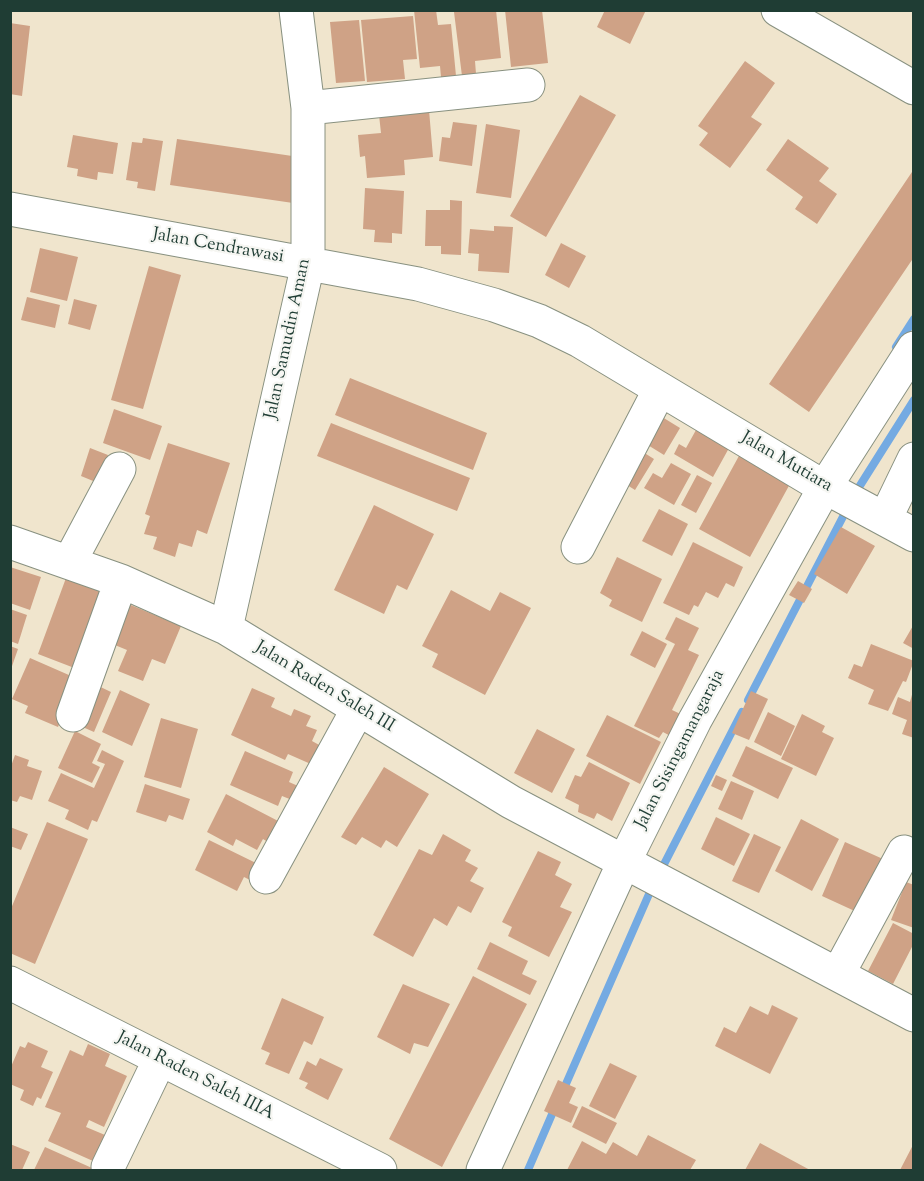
<!DOCTYPE html>
<style>
body{margin:0}
#map{position:relative;width:924px;height:1181px;overflow:hidden;background:#f0e5cd;font-family:"Sorts Mill Goudy",serif}
canvas{display:block}
.frame{position:absolute;inset:0;border:12px solid #1f3d34;pointer-events:none}
</style>
<div id="map">
<canvas width="924" height="1181"></canvas>
<div class="frame"></div>
</div>
<script>
const ctx = document.querySelector('canvas').getContext('2d');
ctx.lineJoin = 'round';
function strokePath(path, color, width, dash) {
  ctx.strokeStyle = color;
  ctx.lineWidth = width;
  ctx.lineCap = dash ? 'butt' : 'round';
  ctx.setLineDash(dash || []);
  ctx.stroke(path);
}
function fill(path, color) {
  ctx.fillStyle = color;
  ctx.fill(path, 'evenodd');
}
function drawText(font, color, halo, rows, align = 'center') {
  ctx.font = font + ' "Sorts Mill Goudy",serif';
  ctx.lineWidth = 4.5;
  ctx.setLineDash([]);
  ctx.textBaseline = 'middle';
  ctx.strokeStyle = halo;
  ctx.fillStyle = color;
  for (const [text, x, y, turn = 0] of rows) {
    ctx.save();
    ctx.translate(x, y);
    ctx.rotate((+turn || 0) * Math.PI / 180);
    ctx.textAlign = isNaN(turn) ? turn : align;
    if (halo) ctx.strokeText(text, 0, 0);
    ctx.fillText(text, 0, 0);
    ctx.restore();
  }
}
const stream = new Path2D(`
 M896,347l18,-28
 M854,495l60,-95
 M748,700l100,-193
 M659,874l83,-162
 M562,1093l91,-208
 M528,1170l28,-65`);
const building = new Path2D(`
 M414,10h22l2,15 13,-1 5,52 -15,1 -1,-11 -20,2z
 M496,10l5,48 -26,3 1,13 -14,2 -8,-64z
 M505,10h37l6,53 -37,4z
 M605,10h41l-16,34 -33,-17z
 M413,16l4,43 -14,1 2,19 -38,3 -6,-62z
 M359,20l6,61 -29,2 -6,-61z
 M10,23l20,3 -8,70 -12,-2z
 M745,61l30,22 -24,34 11,7 -32,44 -31,-23 9,-12 -10,-7z
 M580,95l36,20 -70,122 -36,-21z
 M429,110l4,47 -29,3 1,15 -38,3 -2,-22 -5,1 -2,-22 23,-2 -2,-18z
 M453,122l24,3 -5,41 -33,-5 3,-24 8,1z
 M486,124l34,6 -9,68 -35,-5z
 M73,135l45,8 -5,31 -15,-2 -1,8 -20,-4 1,-7 -11,-2z
 M143,138l20,3 -8,50 -18,-3 1,-6 -12,-2 6,-38 10,1z
 M177,139l122,18 -6,46 -123,-18z
 M788,139l41,29 -10,13 18,13 -20,30 -22,-15 8,-12 -37,-27z
 M914,169v88l-105,155 -40,-28z
 M365,188l39,3 -2,43 -10,-1v10l-18,-1 1,-12 -12,-1z
 M450,200l12,1 -1,54 -20,-1v-8h-16l1,-36h24z
 M494,226l19,1 -4,46 -31,-2 1,-17 -11,-1 2,-24 24,2z
 M561,243l25,13 -17,32 -24,-13z
 M40,248l38,9 -11,44 -37,-9z
 M149,266l32,9 -38,134 -32,-9z
 M27,297l33,8 -5,23 -34,-8z
 M74,299l23,6 -7,25 -22,-6z
 M350,378l137,55 -14,37 -138,-55z
 M114,409l48,17 -12,34 -47,-17z
 M654,412l26,16 -16,27 -26,-16z
 M331,423l139,55 -13,33 -140,-55z
 M696,430l33,18 -16,29 -39,-23 5,-10 7,4z
 M168,443l62,20 -23,71 -10,-4 -5,17 -13,-4 -4,14 -22,-8 4,-12 -13,-3 6,-18 -5,-2z
 M635,447l19,12 -19,31 -19,-12z
 M90,448l18,7 -10,28 -17,-7z
 M740,454l51,28 -41,75 -51,-28z
 M671,463l20,11 -17,31 -30,-17 9,-15 9,5z
 M697,475l15,8 -16,30 -15,-8z
 M374,505l60,29 -27,56 -10,-5 -13,29 -50,-24z
 M659,509l29,15 -16,32 -30,-15z
 M841,527l34,19 -28,48 -33,-20z
 M693,542l50,25 -9,20 -8,-4 -8,15 -12,-6 -8,15 -4,-2 -5,10 -26,-12z
 M617,557l45,22 -20,43 -33,-16 3,-6 -12,-7z
 M10,567l31,10 -11,33 -20,-7z
 M66,578l39,15 -28,76 -39,-15z
 M798,581l14,8 -8,14 -15,-8z
 M451,590l39,21 10,-19 31,16 -46,87 -53,-28 6,-13 -16,-8z
 M126,603l55,23 -16,38 -13,-5 -9,22 -25,-10 9,-21 -17,-7z
 M10,609l17,6 -9,29 -8,-3z
 M676,617l23,11 -11,22 11,5 -27,55 15,7 -11,22 -13,-7 -4,6 -25,-12 41,-82 -10,-5z
 M914,624v25l-11,-6z
 M642,631l25,13 -12,24 -25,-13z
 M871,644l43,17 -8,21 -3,-1 -15,30 -20,-7 6,-14 -26,-12 6,-14 8,3z
 M10,646l8,3 -7,20h-1z
 M30,658l48,21 -20,48 -33,-14 3,-7 -16,-7z
 M88,681l23,11 -17,40 -16,-7z
 M252,688l23,10 -4,9 20,9 3,-7 17,7 -5,10 11,4 -5,11 9,5 -8,19 -25,-11 -3,6 -54,-25z
 M120,690l30,14 -18,42 -30,-14z
 M751,691l17,8 -19,41 -17,-7z
 M913,691h1v47l-12,-4 5,-14 -15,-6 6,-17 12,5z
 M768,712l27,14 -14,30 -27,-14z
 M802,714l23,12 -3,6 12,6 -18,38 -35,-17z
 M607,715l54,27 -21,42 -54,-28z
 M161,718l37,11 -17,59 -37,-11z
 M537,729l38,20 -23,44 -38,-20z
 M75,731l26,13 -9,19 8,4 -8,16 -34,-15z
 M746,746l47,22 -15,31 -46,-23z
 M102,750l22,11 -27,61 -5,-2 -4,10 -23,-11 4,-9 -21,-9 13,-28 33,15 11,-24 -8,-3z
 M245,751l48,21 -4,10 9,4 -6,14 -10,-4 -4,10 -48,-21z
 M15,755l14,5 -2,6 15,5 -10,29 -12,-4 -3,6 -7,-2v-31z
 M589,762l41,21 -18,38 -15,-8 -3,6 -16,-7 1,-7 -14,-7 10,-23 6,2z
 M384,767l45,27 -32,53 -11,-7 -5,8 -19,-11 -6,8 -15,-8z
 M716,775l11,5 -5,11 -11,-5z
 M731,781l23,10 -12,29 -24,-11z
 M145,784l45,15 -7,21 -14,-5 -3,7 -30,-10z
 M226,794l56,29 -11,21 -8,-5 -6,11 -21,-11 -3,7 -26,-14z
 M716,817l34,17 -16,32 -33,-17z
 M801,819l38,20 -27,52 -37,-20z
 M47,822l41,17 -53,125 -25,-11v-42z
 M10,827l18,7 -7,16 -11,-4z
 M443,834l28,16 -6,11 13,7 -8,13 14,7 -13,25 -13,-7 -11,20 -13,-8 -21,39 -40,-22 46,-86 13,6z
 M754,834l27,13 -22,46 -27,-12z
 M209,840l51,25 -8,16 -8,-4 -7,14 -42,-21z
 M845,842l38,17 -24,54 -37,-17z
 M538,851l23,11 -6,13 17,9 -12,23 12,5 -23,45 -41,-21 4,-9 -10,-5z
 M906,882l8,3v43l-23,-8z
 M893,923l21,11v9l-21,41 -25,-13z
 M490,942l38,19 -6,13 15,7 -7,14 -53,-26z
 M473,976l54,28 -85,163 -53,-28z
 M403,984l47,20 -22,43 -14,-4 -4,11 -33,-17z
 M282,998l42,19 -12,28 -8,-4 -15,33 -24,-10 5,-11 -9,-4z
 M772,1005l26,13 -28,56 -55,-28 9,-19 12,6 14,-27 18,9z
 M28,1042l20,9 -7,16 12,5 -12,27 -4,-2 -4,9 -13,-6 4,-10 -14,-6v-15l10,-23 5,2z
 M88,1044l22,10 -5,12 22,10 -23,51 -15,-7 -3,7 19,8 -12,26 -45,-20 13,-28 -16,-6 25,-57 13,6z
 M320,1058l23,11 -15,31 -23,-12 3,-5 -9,-4 8,-18 9,5z
 M610,1063l27,13 -22,43 -26,-13z
 M558,1080l18,8 -7,15 9,4 -7,16 -27,-12z
 M582,1106l35,17 -11,21 -34,-17z
 M648,1135l48,25 -6,10h-123l15,-29 24,13 7,-12 24,14z
 M760,1143l50,27h-65z
 M914,1143v27h-14z
 M10,1144l20,8 -8,18h-12z
 M45,1147l47,21 -1,2h-57z`);
const minor = new Path2D(`
 M778,10l136,78
 M308,108l220,-23
 M10,209l408,75 76,21 45,16 41,20 232,139 102,55
 M885,519l29,-60
 M10,542l111,39 105,47 285,174 403,213
 M578,547l82,-158
 M70,561l49,-92
 M226,628l82,-364v-156l-12,-98
 M73,715l48,-134
 M266,877l92,-168
 M838,974l66,-122
 M10,983l370,187
 M108,1167l52,-108
 M483,1170l141,-308 71,-142 130,-233 89,-139`);
const streetNames = [
 ["Jalan Cendrawasi",218,247,10],
 ["Jalan Samudin Aman",289,339,-78],
 ["Jalan Mutiara",786,463,30],
 ["Jalan Raden Saleh III",324,688,31],
 ["Jalan Sisingamangaraja",681,750,-63],
 ["Jalan Raden Saleh IIIA",195,1077,27]
];
strokePath(stream, '#74aae2', 8);
fill(building, '#cfa286');
strokePath(minor, '#889180', 35);
strokePath(minor, '#fff', 33);
drawText('18px', '#1f3d34', '#f6f6f2', streetNames);
</script>
